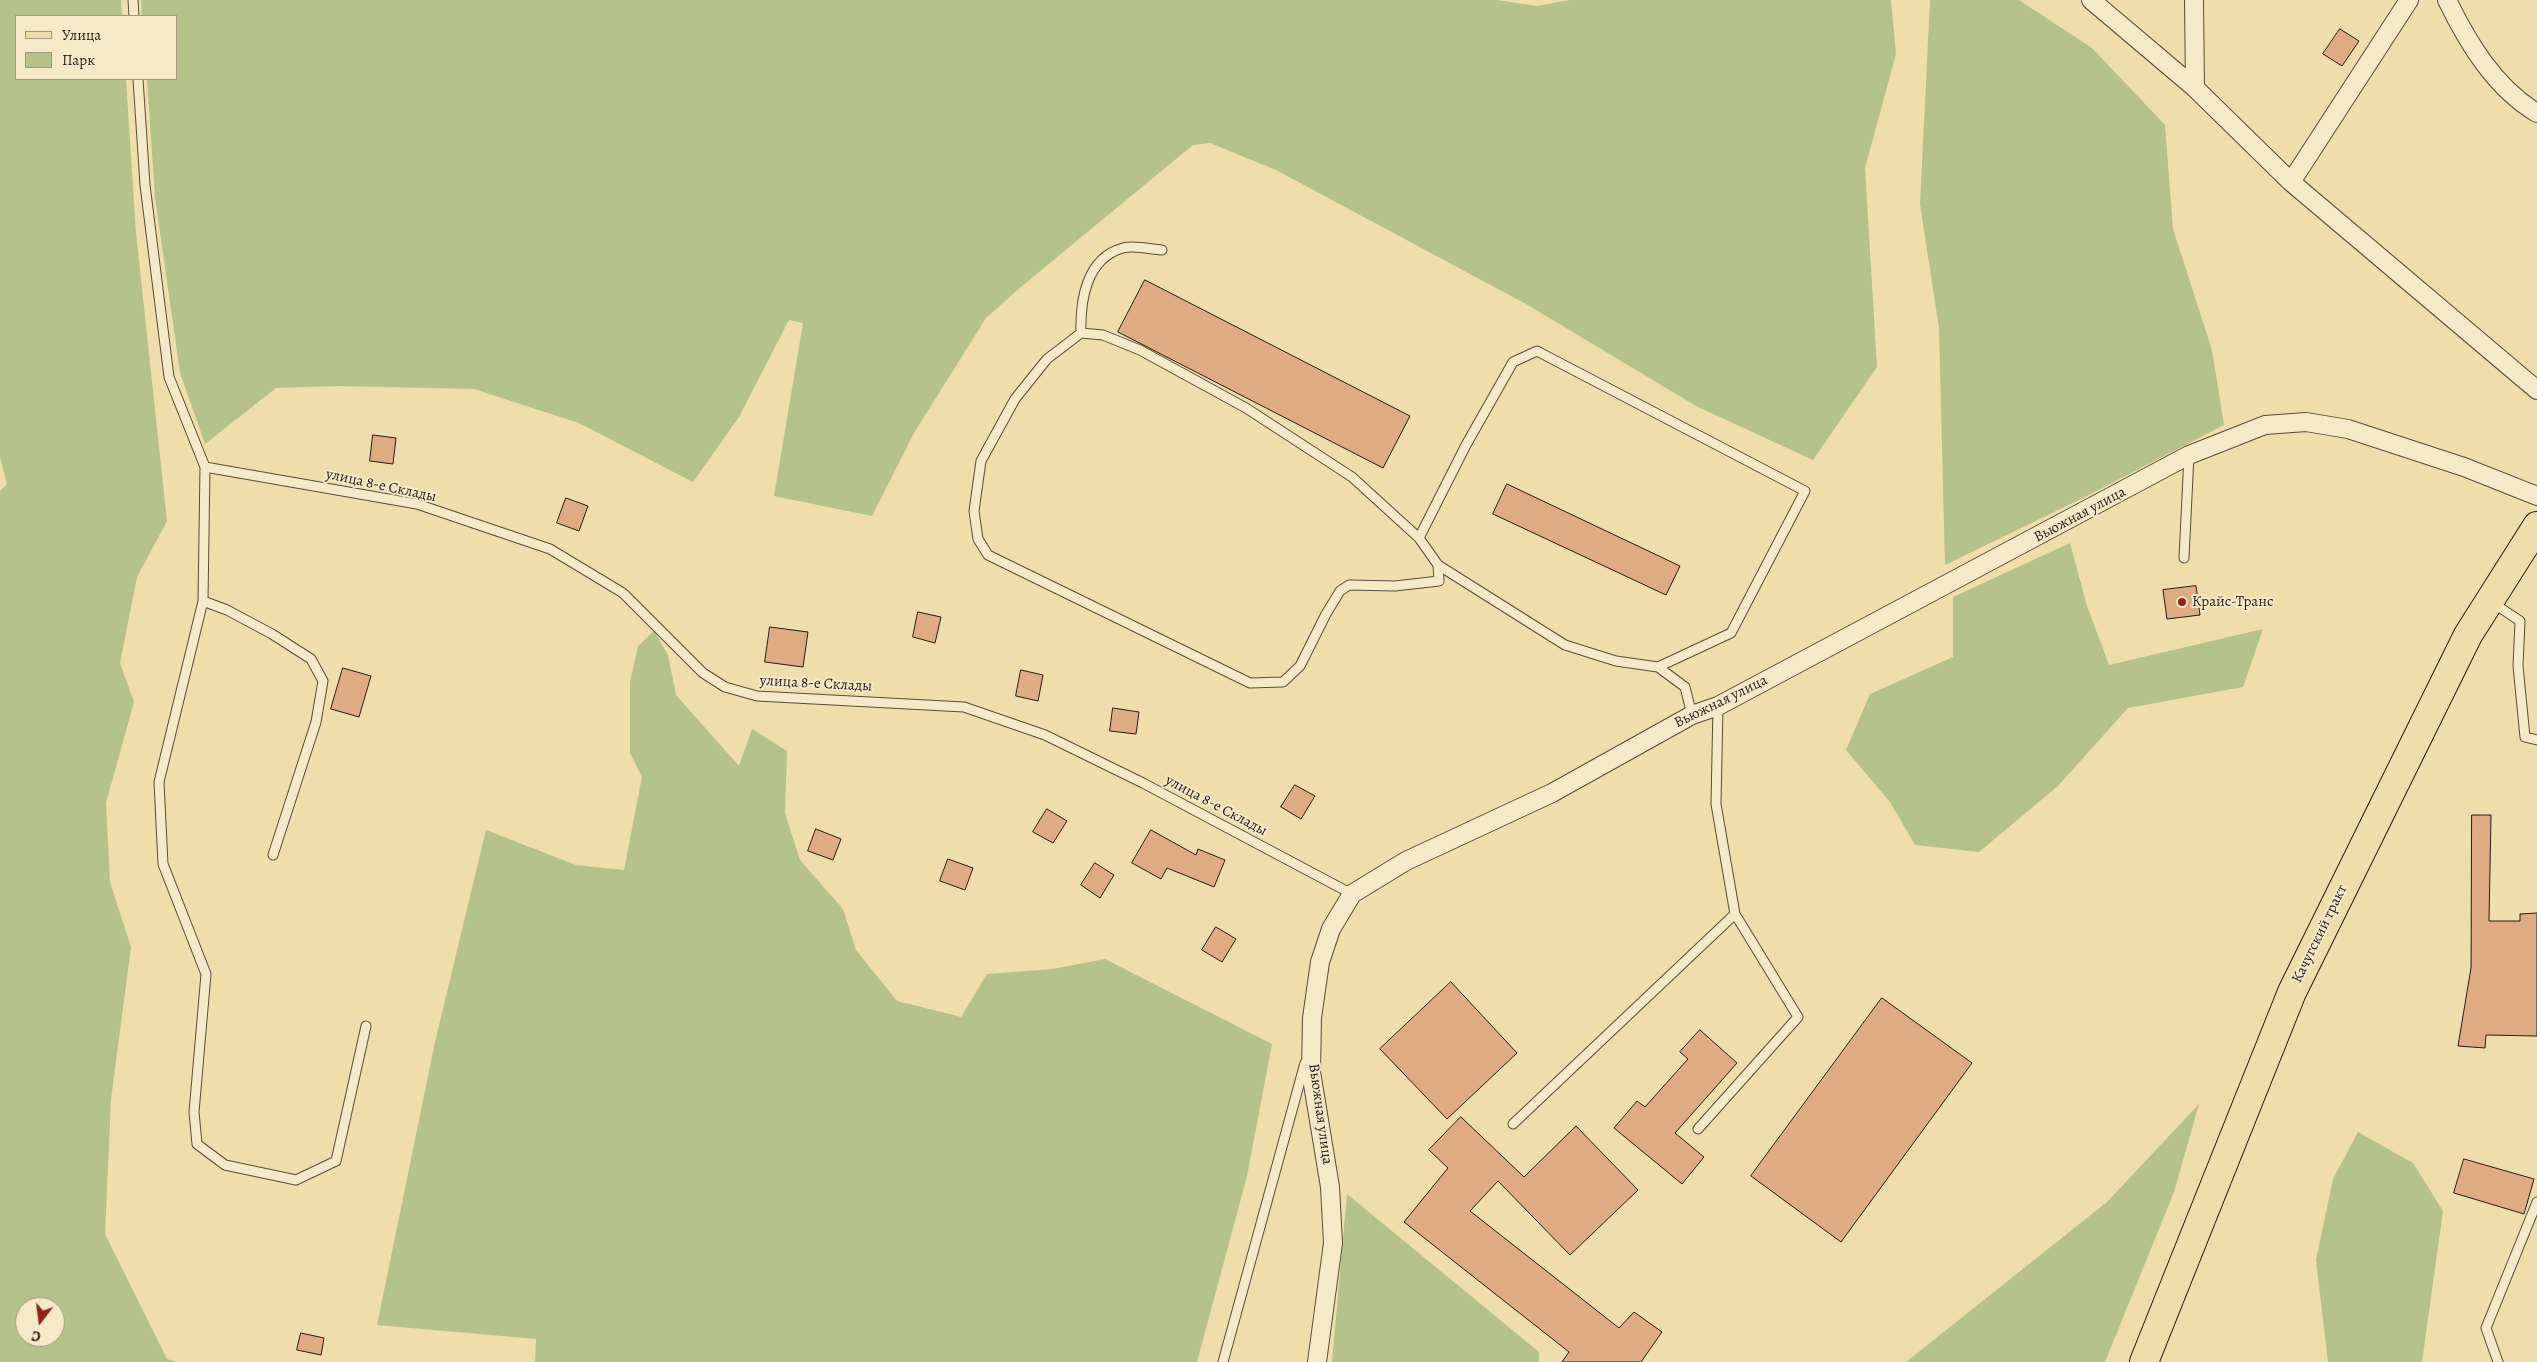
<!DOCTYPE html>
<meta charset="utf-8">
<style>
body{margin:0}
#map{position:relative;width:2537px;height:1362px;overflow:hidden;background:#efddab;font-family:Alegreya,serif}
canvas{display:block}
.legend{position:absolute;left:15px;top:15px;width:162px;height:65px;box-sizing:border-box;background:#f5e9c8;border:1px solid #a39780;margin:0;padding:6px 9px;list-style:none;font-size:15px;color:#271b15}
.legend li{display:flex;align-items:center;gap:10px;height:25px}
.legend b{width:25px;border:1px solid #a39780}
.north{position:absolute;left:15px;top:1297px;width:50px;height:50px;box-sizing:border-box;background:#f5e9c8;border:1px solid #a39780;border-radius:50%;rotate:195deg;font-size:14px;font-weight:700;line-height:20px;text-align:center;color:#271b15}
.north::after{content:'';display:block;margin:auto;width:18px;height:22px;background:#8f2418;clip-path:polygon(50% 0,100% 100%,50% 72%,0 100%)}
</style>
<div id="map">
<canvas width="2537" height="1362"></canvas>
<ul class="legend">
<li><b style="height:6px;background:#efddab"></b>Улица</li>
<li><b style="height:14px;background:#b6c28b"></b>Парк</li>
</ul>
<div class="north">С</div>
</div>
<script>
const ctx = document.querySelector('canvas').getContext('2d');
ctx.lineJoin = 'round';
function fill(path, color) {
  ctx.fillStyle = color;
  ctx.fill(path, 'evenodd');
}
function strokePath(path, color, width, dash) {
  ctx.strokeStyle = color;
  ctx.lineWidth = width;
  ctx.lineCap = dash ? 'butt' : 'round';
  ctx.setLineDash(dash || []);
  ctx.stroke(path);
}
function drawText(font, color, halo, rows, align = 'center') {
  ctx.font = font + ' Alegreya,serif';
  ctx.lineWidth = 4;
  ctx.setLineDash([]);
  ctx.textBaseline = 'middle';
  ctx.strokeStyle = halo;
  ctx.fillStyle = color;
  for (const [text, x, y, turn = 0] of rows) {
    ctx.save();
    ctx.translate(x, y);
    ctx.rotate((+turn || 0) * Math.PI / 180);
    ctx.textAlign = isNaN(turn) ? turn : align;
    if (halo) ctx.strokeText(text, 0, 0);
    ctx.fillText(text, 0, 0);
    ctx.restore();
  }
}
const green = new Path2D(`
 M0,0h121l1,16h-106v63h110l10,154 31,288 -30,56 -17,86 14,39 -28,101 4,79 21,65 -20,152 -6,135 62,125 10,3h-177v-871l7,-7 -7,-27zM25,1307h30v30h-30z
 M141,0h1356l40,6 33,-6h321l5,54 -31,114 12,199 -64,93 -117,-54 -170,-102 -250,-134 -66,-27 -17,2 -171,141 -36,32 -72,115 -42,83 -98,-20 29,-173 -14,-3 -50,97 -46,65 -114,-59 -105,-34 -136,-3 -62,2 -71,56 -25,-71 -25,-176 -8,-118h29v-63h-34z
 M1930,0h89l73,48 73,77 8,104 39,121 12,75 -143,74 -136,66 -6,-237 -19,-124z
 M2070,543l17,63 22,59 154,-36 -20,58 -115,21 -70,78 -79,66 -64,-7 -25,-43 -44,-52 24,-56 83,-37v-60z
 M654,631l14,24 8,40 63,71 13,-37 35,22 -2,62 15,47 43,49 13,41 41,51 64,16 26,-43 66,-5 52,-10 167,85 -25,132 -50,186h-662l1,-23 -159,-14 58,-283 51,-212 90,35 48,5 18,-93 -12,-24v-71l8,-36z
 M2199,1104l-25,88 -69,170h-199l201,-160z
 M2358,1132l55,31 30,48 -21,151h-94l-12,-102 17,-81z
 M1347,1194l192,158v10h-207z`);
const building = new Path2D(`
 M2340,29l19,12 -17,25 -19,-12z
 M1145,280l265,136 -27,52 -265,-136z
 M373,435l23,3 -3,26 -23,-3z
 M1507,484l173,82 -14,29 -173,-81z
 M566,498l22,8 -9,25 -22,-8z
 M2196,586l4,29 -33,4 -4,-29z
 M918,612l23,5 -6,26 -22,-6z
 M770,627l38,5 -5,35 -38,-5z
 M343,668l28,8 -12,41 -28,-8z
 M1021,670l22,5 -5,26 -22,-5z
 M1113,708l26,4 -3,22 -26,-3z
 M1295,785l20,11 -14,23 -20,-12z
 M1047,809l20,12 -14,22 -20,-11z
 M2472,815h19l-2,106h31v-7l17,-1v123l-51,-1 -1,13 -27,-2 13,-78z
 M816,829l25,10 -8,21 -25,-9z
 M1151,830l45,25 2,-6 27,11 -11,27 -47,-19 -6,11 -29,-16z
 M948,859l25,9 -8,22 -25,-9z
 M1095,863l19,12 -14,23 -19,-13z
 M1216,927l20,12 -14,23 -20,-12z
 M1451,982l66,71 -70,66 -67,-70z
 M1882,998l90,65 -131,179 -90,-66z
 M1700,1030l37,33 -62,70 29,24 -22,27 -68,-56 23,-27 8,6 43,-48 -8,-7z
 M1461,1117l63,60 52,-51 62,64 -68,65 -72,-74 -28,30 149,117 15,-16 28,20 -21,30h-79l7,-10 -165,-130 44,-54 -19,-18z
 M2464,1159l70,20 -10,35 -70,-21z
 M301,1333l23,5 -3,17 -24,-5z`);
const lane = new Path2D(`
 M133,0l1,16
 M138,79l7,106 24,192 36,90 -2,134 -44,181 4,82 43,110 -12,138 3,32 28,21 71,15 40,-19 30,-135
 M1081,333c-1,-32 5,-75 42,-85 10,-3 27,1 39,2
 M205,467l212,37 133,45 73,44 80,80 22,14 32,9 207,11 81,28 98,48 209,111
 M1419,538l47,-93 47,-83 24,-11 268,140 -74,142 -73,34 27,20 7,28
 M2184,558l5,-103
 M1438,565l1,16 -44,5 -46,-1 -9,6 -14,23 -26,52 -17,16 -33,1 -262,-128 -10,-16 -4,-28 7,-50 34,-62 32,-40 34,-26 22,2 37,15 106,58 106,69 67,61 19,27 127,80 51,16 42,6
 M203,601l24,9 45,24 39,25 12,22 -7,41 -43,133
 M2493,603l27,18 -2,45 7,71 12,3
 M1513,1124l222,-210 -19,-110 2,-98
 M1698,1129l100,-112 -63,-103
 M1223,1362l82,-299
 M2498,1362l-12,-34 51,-126`);
const street = new Path2D(`
 M2091,0l104,88 96,94 246,208
 M2194,0l1,88
 M2447,0c21,43 48,88 90,113
 M2291,182l118,-182
 M1317,1362l16,-119 -3,-56 -19,-115 1,-54 8,-56 11,-33 21,-35 54,-33 146,-68 140,-78 26,-9 471,-251 76,-30 41,-3 42,7 116,38 73,29`);
const primary = new Path2D(`
 M2144,1362l148,-370 176,-357 69,-109`);
const markers = [
 [2182,602,5,"#8f2418"]
];
const streetNames = [
 ["улица 8-е Склады",381,486,12],
 ["Вьюжная улица",2080,515,-28],
 ["улица 8-е Склады",816,684,3],
 ["Вьюжная улица",1721,702,-26],
 ["улица 8-е Склады",1216,806,28],
 ["Качугский тракт",2320,934,-64],
 ["Вьюжная улица",1320,1114,82]
];
const poiNames = [
 ["Крайс-Транс",2192,602]
];
fill(green, '#b6c28b');
fill(building, '#dfab83');
strokePath(building, '#271b15', 1);
strokePath(lane, '#594c3a', 11);
strokePath(street, '#594c3a', 20);
strokePath(primary, '#271b15', 30);
strokePath(lane, '#f5e9c8', 9);
strokePath(street, '#f5e9c8', 18);
strokePath(primary, '#efddab', 28);
for (const [x, y, r, color] of markers) {
  const dot = new Path2D();
  dot.arc(x, y, r, 0, 2 * Math.PI);
  ctx.fillStyle = color;
  ctx.fill(dot);
  strokePath(dot, '#f5e9c8', 2);
}
drawText('15px', '#271b15', '#f5e9c8', streetNames);
drawText('15px', '#271b15', '#f5e9c8', poiNames, 'left');
</script>
